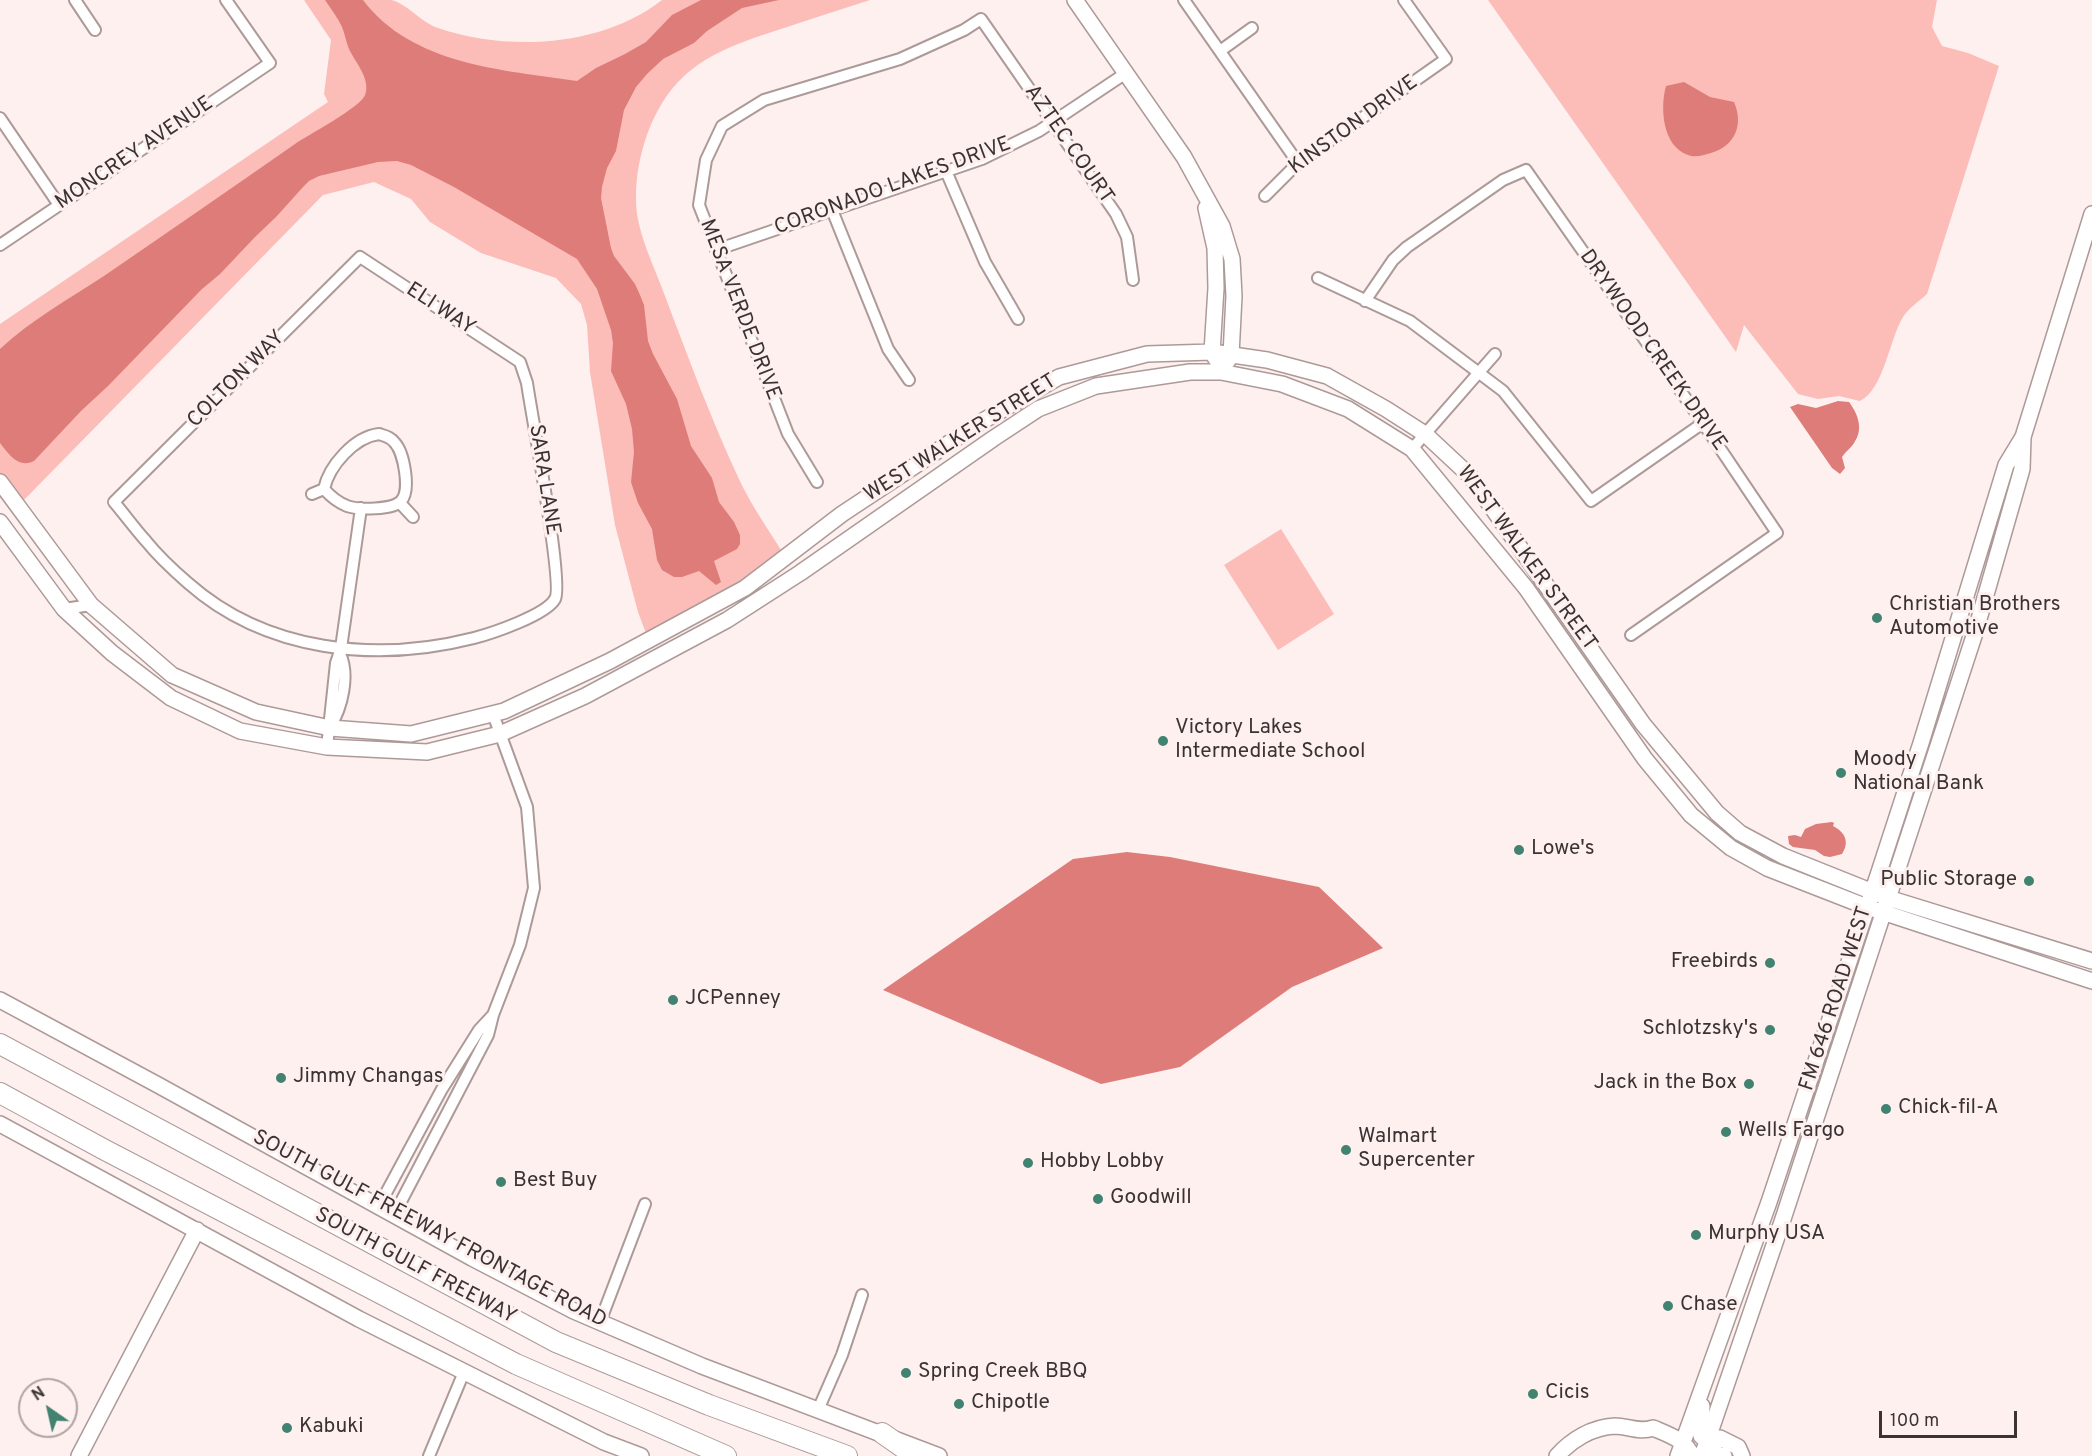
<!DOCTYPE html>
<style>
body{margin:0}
#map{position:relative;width:2092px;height:1456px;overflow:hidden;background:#fdf0ef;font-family:Overpass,sans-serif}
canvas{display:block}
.north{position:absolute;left:18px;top:1378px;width:60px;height:60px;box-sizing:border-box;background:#fdf0ef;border:2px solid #afa4a4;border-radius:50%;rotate:326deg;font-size:16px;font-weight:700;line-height:24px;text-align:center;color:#3b3333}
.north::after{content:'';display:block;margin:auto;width:21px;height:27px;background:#418271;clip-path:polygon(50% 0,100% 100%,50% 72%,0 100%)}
.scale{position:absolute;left:1879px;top:1411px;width:138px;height:27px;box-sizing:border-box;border:3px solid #3b3333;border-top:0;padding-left:8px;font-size:18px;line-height:21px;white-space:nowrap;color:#3b3333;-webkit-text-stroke:4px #fdf0ef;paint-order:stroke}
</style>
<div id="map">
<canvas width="2092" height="1456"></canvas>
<div class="north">N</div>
<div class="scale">100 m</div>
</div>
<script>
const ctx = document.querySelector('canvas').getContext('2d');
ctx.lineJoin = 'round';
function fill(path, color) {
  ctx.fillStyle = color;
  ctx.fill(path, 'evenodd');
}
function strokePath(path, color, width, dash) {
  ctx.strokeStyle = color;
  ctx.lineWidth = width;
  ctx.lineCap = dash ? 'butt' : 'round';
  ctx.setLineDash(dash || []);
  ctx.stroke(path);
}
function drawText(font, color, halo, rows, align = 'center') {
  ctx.font = font + ' Overpass,sans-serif';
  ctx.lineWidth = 6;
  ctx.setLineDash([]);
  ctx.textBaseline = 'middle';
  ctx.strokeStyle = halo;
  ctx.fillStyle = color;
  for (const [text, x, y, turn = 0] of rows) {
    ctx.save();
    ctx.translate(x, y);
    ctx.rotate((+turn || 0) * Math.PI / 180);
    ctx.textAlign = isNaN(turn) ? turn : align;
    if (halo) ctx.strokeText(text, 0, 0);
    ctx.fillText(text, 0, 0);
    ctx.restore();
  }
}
const green = new Path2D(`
 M304,0c20,0 39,0 59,0 9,0 20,0 28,0 15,3 31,23 47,28 70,24 164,19 224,-28h208c-29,9 -58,19 -86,28 -37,12 -73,23 -101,49 -31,29 -47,79 -47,120 -1,33 18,68 29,99 23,61 46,123 73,181 12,27 31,53 46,78l-39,28 -98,53 -9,-24 -23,-87 -25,-153 -3,-47 -6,-21 -25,-26 -75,-25 -51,-31 -19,-23 -37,-17 -51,13 -302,308 -21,-28v-151l328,-222 -4,-8 7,-54z
 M1488,0h449l-5,27 10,19 26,7 31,13 -72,228c-8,7 -19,15 -24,23 -14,23 -19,72 -43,84l-21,-5 -21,3 -20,-5 -54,-69 -8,27z
 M1281,529l53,85 -56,36 -54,-85z`);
const water = new Path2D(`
 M325,0h38c49,65 140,70 214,81l19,-13 29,-14 21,-12 26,-27 29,-15h78l-37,8 -35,23 -13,12 -31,16 -16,15 -11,13 -12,23 -8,41 -9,17 -5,19 -1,11 10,50 3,8 21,28 5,11 4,10 4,36 5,13 24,45 14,47 21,32 7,24 15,20 6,13v9l-3,5 -23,12 7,21 -5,3 -17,-14 -17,6h-8l-12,-7 -5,-10 -5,-31 -14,-26 -7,-21 3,-30 -2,-23 -6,-25 -15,-33 2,-28 -2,-13 -14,-41 -20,-30 -123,-72 -43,-22 -14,-4 -19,1 -59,14 -10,5 -6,6 -27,30 -21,20 -35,37 -18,15 -94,97 -27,25 -47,50c-16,8 -25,-7 -34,-18v-94c31,-29 69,-50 104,-73 64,-44 128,-88 191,-132 13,-9 66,-37 70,-49 6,-16 -10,-33 -16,-46 -3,-7 -4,-15 -7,-22 -4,-9 -11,-18 -17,-27z
 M1684,82l26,15 24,5c10,23 1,44 -23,51 -7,2 -16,5 -23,2 -26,-9 -28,-48 -22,-69z
 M1838,401l11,1c9,12 15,27 5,41 -3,5 -8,8 -12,14l3,11 -5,6 -8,-6 -42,-61 8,-3 18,4z
 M1832,822l2,1 -1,3c12,6 17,16 9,28l-12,3 -6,-1 -9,-6 -22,-3 -4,-3 -1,-8 7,-1 6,2 4,-8 11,-5z
 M1127,852l43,5 149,30 64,61 -91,39 -112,80 -79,17 -218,-94 190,-131z`);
const street = new Path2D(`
 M75,0l20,30
 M1184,0l114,163
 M1220,51l32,-23
 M0,118l59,87
 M946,171l39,91 33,57
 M1265,196l33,-33 148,-104 -42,-59
 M832,210l56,139 21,31
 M0,245l270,-182 -44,-63
 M716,250l266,-91 57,-28 87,-58
 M360,257l160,105 7,21c4,29 37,201 28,216 -9,16 -62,34 -81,39 -98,25 -208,14 -286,-55 -15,-13 -30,-27 -42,-42 -11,-12 -21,-26 -32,-39z
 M1318,278l92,43 93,70 88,110 112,-78
 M1365,301l28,-41 14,-13 96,-67 23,-10 177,253 74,110 -146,102
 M379,434c6,2 12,3 16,9 9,10 16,48 6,58 -8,9 -43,9 -54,5 -10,-4 -16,-9 -23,-17 5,-23 30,-52 55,-55z
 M1412,449l83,-95
 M817,482l-29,-48 -89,-229 7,-45 16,-34 42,-26 136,-41 64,-29 17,-11 135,195 11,23 6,43
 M312,494l12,-5
 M400,503l13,14
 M64,609l27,-4
 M330,727c12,-19 20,-52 10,-73
 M327,747l9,-84 5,-15 20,-140
 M379,1206l63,-117 37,-59 13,-14
 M394,1215l94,-180 5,-20 27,-70 14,-57 -7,-81 -34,-93
 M600,1322l45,-118
 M818,1410l24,-55 20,-60
 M429,1456l35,-84`);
const secondary = new Path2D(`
 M1075,0l109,157 38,69 10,33 2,37 -3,59 -4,7
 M1206,208l9,40 1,40 -4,64 4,7
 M0,482l91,123 81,70 84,37 74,16 81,6 93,-23 106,-50 135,-73 97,-74 139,-92 78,-45 88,-23 65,-2 55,8 60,16 59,33 39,25 45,42 173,248 74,89 23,20 43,23 105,42 204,63
 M0,522l64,87 48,44 59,45 69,33 87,16 100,5 73,-18 85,-38 142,-76 73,-47 194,-135 44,-29 58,-23 94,-14h31l61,12 66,25 64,40 114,139 119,171 46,56 40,33 36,20 100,39 225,74
 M0,1000l158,85 314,173 102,53 128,55 237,90
 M0,1124l359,195 245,123 37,14
 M1702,1406l-2,23 1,7 10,7 5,11 8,2
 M1711,1443l9,-5 18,9 4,9
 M79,1456l118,-226
 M1557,1456c14,-16 35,-29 58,-30 13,0 24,7 38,2 14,6 33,12 39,28
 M1678,1456l91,-254 110,-330 42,-129 85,-278 17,-28 69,-223
 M1702,1456l81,-237 192,-586 47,-164 1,-32`);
const highway = new Path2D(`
 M0,1044l556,298 153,63 138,51
 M0,1093l105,57 411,214 210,92
 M882,1433l33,23`);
const markers = [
 [1877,618,6,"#418271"],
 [1163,741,6,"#418271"],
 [1841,773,6,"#418271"],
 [1519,850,6,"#418271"],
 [2029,881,6,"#418271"],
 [1770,963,6,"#418271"],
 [673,1000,6,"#418271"],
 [1770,1030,6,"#418271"],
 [281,1078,6,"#418271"],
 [1749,1084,6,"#418271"],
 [1886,1109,6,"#418271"],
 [1726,1132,6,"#418271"],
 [1346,1150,6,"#418271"],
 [1028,1163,6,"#418271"],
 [501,1182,6,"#418271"],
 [1098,1199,6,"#418271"],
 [1696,1235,6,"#418271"],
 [1668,1306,6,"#418271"],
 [906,1373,6,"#418271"],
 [1533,1394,6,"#418271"],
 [959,1404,6,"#418271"],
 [287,1428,6,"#418271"]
];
const streetNames = [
 ["KINSTON DRIVE",1354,126,-36],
 ["AZTEC COURT",1068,145,55],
 ["MONCREY AVENUE",135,154,-34],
 ["CORONADO LAKES DRIVE",893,187,-20],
 ["ELI WAY",440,310,33],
 ["MESA VERDE DRIVE",739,310,69],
 ["DRYWOOD CREEK DRIVE",1652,351,55],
 ["COLTON WAY",237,380,-45],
 ["WEST WALKER STREET",961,439,-32],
 ["SARA LANE",543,480,81],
 ["WEST WALKER STREET",1526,559,54],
 ["FM 646 ROAD WEST",1837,999,-72],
 ["SOUTH GULF FREEWAY FRONTAGE ROAD",429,1230,28],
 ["SOUTH GULF FREEWAY",415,1267,28]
];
const poiNames = [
 ["Christian Brothers",1889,606],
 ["Automotive",1889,630],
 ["Victory Lakes",1175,729],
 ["Intermediate School",1175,753],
 ["Moody",1853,761],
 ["National Bank",1853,785],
 ["Lowe's",1531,850],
 ["Public Storage",2017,881,"right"],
 ["Freebirds",1758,963,"right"],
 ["JCPenney",685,1000],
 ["Schlotzsky's",1758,1030,"right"],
 ["Jimmy Changas",293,1078],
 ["Jack in the Box",1737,1084,"right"],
 ["Chick-fil-A",1898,1109],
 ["Wells Fargo",1738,1132],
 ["Walmart",1358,1138],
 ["Supercenter",1358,1162],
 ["Hobby Lobby",1040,1163],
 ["Best Buy",513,1182],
 ["Goodwill",1110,1199],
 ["Murphy USA",1708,1235],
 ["Chase",1680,1306],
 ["Spring Creek BBQ",918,1373],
 ["Cicis",1545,1394],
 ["Chipotle",971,1404],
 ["Kabuki",299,1428]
];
fill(green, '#fcbcb8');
fill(water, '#de7c79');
strokePath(street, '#ad9a98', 14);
strokePath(secondary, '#ad9a98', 18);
strokePath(highway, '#ad9a98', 22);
strokePath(street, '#fff', 10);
strokePath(secondary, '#fff', 15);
strokePath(highway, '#fff', 20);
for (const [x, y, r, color] of markers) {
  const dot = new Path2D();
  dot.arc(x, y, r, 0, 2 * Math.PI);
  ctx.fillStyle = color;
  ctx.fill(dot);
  strokePath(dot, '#fdf0ef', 2);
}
drawText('21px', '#3b3333', '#fdf0ef', streetNames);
drawText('21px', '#3b3333', '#fdf0ef', poiNames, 'left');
</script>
